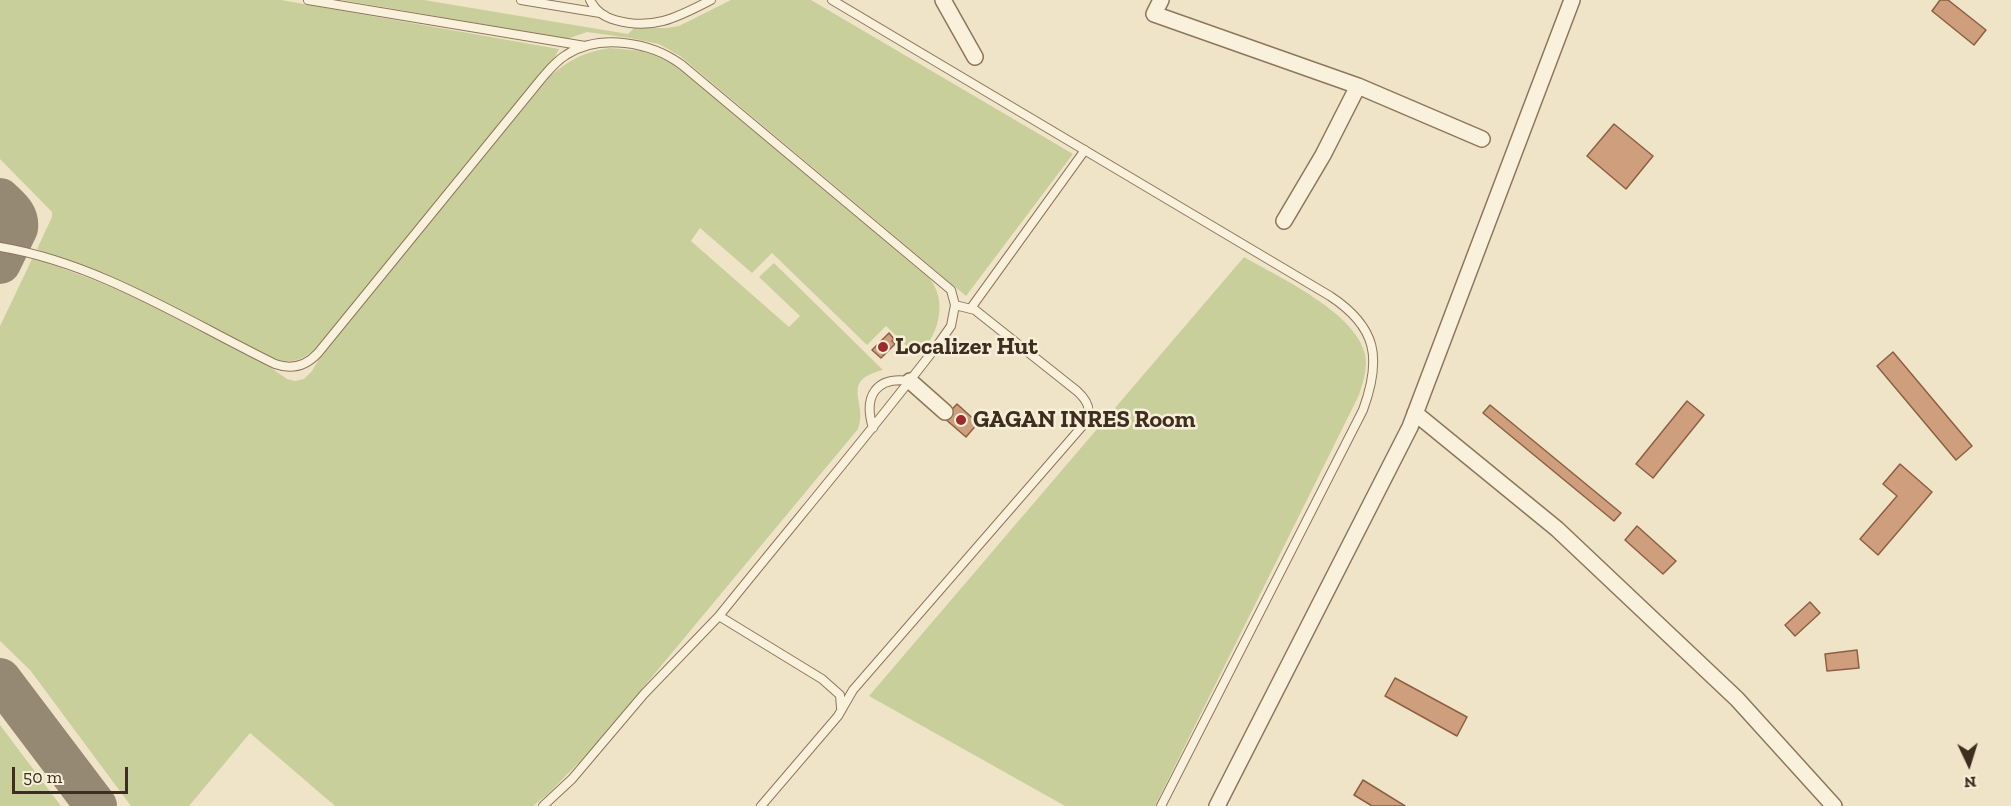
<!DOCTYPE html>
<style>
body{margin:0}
#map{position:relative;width:2011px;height:806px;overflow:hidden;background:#f0e4c8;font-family:"Zilla Slab",serif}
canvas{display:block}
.north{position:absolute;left:1939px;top:734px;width:60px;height:60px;-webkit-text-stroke:4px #f7eed8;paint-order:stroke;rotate:176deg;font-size:16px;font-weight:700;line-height:24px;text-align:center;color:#3d2e20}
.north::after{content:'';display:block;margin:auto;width:21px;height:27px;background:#3d2e20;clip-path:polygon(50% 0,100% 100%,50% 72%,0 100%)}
.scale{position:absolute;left:12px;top:767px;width:116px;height:27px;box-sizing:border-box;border:3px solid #3d2e20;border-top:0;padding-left:8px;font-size:18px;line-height:21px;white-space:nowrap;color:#3d2e20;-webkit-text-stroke:4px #f7eed8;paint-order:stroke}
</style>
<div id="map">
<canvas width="2011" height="806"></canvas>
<div class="north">N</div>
<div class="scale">50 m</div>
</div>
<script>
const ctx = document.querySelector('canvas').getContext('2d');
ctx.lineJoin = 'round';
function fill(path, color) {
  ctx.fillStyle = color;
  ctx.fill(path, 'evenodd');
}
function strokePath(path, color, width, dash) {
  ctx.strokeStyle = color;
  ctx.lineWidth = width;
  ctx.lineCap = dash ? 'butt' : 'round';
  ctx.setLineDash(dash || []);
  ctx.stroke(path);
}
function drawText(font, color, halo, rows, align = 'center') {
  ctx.font = font + ' "Zilla Slab",serif';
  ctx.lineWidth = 5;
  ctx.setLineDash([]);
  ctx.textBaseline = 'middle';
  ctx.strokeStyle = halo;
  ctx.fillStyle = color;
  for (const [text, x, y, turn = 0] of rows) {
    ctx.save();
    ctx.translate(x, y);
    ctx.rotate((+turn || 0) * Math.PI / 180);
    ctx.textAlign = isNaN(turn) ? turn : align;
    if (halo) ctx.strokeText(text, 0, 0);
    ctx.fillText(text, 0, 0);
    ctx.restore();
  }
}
const green = new Path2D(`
 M0,0h281l278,49 -5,10 -89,106 -143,177c-14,15 -29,25 -50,16l-122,-62 -113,-47 15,-32v-5l-52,-53z
 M342,0h82l204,34 6,-6h33l12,-2 52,-26h80l262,154 -107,142 -286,-240 -21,-12 -29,-6 -43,-6 -17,6h-7z
 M610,48l34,3 30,13 256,215c19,25 7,57 -12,78l-32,-31 -19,19 -95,-92 -20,20 -52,-45 -9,13 98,86 11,-11 -41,-39 15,-14 109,107c-45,11 -14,33 -25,59l-266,320 -44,45 -15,12h-198l-85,-73 -61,73h-58l-101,-136 -30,-29v-315l33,-69 76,29 39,17 112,57 27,19 8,2 9,-2 8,-8 9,-15 230,-281c18,-15 35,-24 59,-27z
 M1244,257c36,21 111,55 121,97 3,14 -2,28 -6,41l-204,411h-90l-196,-110z
 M0,725l61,81h-61z`);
const taxiway = new Path2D(`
 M0,199c9,9 19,16 17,29l-17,35
 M0,679l96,127`);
const building = new Path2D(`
 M1940,0h8l38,30 -12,15 -42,-34z
 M1614,124l39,32 -27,33 -39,-33z
 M889,333l5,6 -2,2 3,3 -14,14 -9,-8z
 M1893,352l79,94 -16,14 -79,-94z
 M1687,401l17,14 -51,63 -17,-14z
 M957,404l21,19 -12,14 -22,-19z
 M1490,405l131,108 -7,8 -131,-108z
 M1900,464l32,28 -54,63 -18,-16 37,-43 -14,-12z
 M1637,526l39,35 -13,13 -38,-34z
 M1810,602l10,11 -25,23 -10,-11z
 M1857,650l2,18 -32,3 -2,-17z
 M1395,678l72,39 -10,19 -72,-40z
 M1363,780l42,26h-33l-18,-11z`);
const service = new Path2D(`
 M308,0l277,46
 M521,0l79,13
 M590,0c5,10 14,17 25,20 38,11 63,-3 96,-20
 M832,0l498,296c47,31 52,62 33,114l-202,396
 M0,247c98,16 187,74 275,117 17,6 31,2 43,-11l224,-275c7,-8 14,-17 24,-23 34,-22 85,-13 116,10l269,225 4,15 20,5 102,81c10,9 16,19 8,32l-232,267 -15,26 -77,90
 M971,308l114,-158
 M873,428c-10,-32 3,-52 37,-47
 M719,616c73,-91 149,-180 220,-273l12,-17 4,-21
 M543,806l29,-27 72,-85 75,-78 103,63 18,16 1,13`);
const minor = new Path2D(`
 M943,0l32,57
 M1161,0l-7,14 204,72 124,53
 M1284,221l39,-66 35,-69
 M910,381l35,31
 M1415,413l142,116 180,170 97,107
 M1217,806l193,-379 162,-427`);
const markers = [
 [883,347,6,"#9e2a2b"],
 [961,420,6,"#9e2a2b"]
];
const poiNames = [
 ["Localizer Hut",895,347],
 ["GAGAN INRES Room",973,420]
];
fill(green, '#c9cf9b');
strokePath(taxiway, '#968974', 42);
fill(building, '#cf9f7d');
strokePath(building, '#8d5f41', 1.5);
strokePath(service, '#8d765c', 10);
strokePath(minor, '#8d765c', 18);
strokePath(service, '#faf1dc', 8);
strokePath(minor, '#faf1dc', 15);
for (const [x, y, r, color] of markers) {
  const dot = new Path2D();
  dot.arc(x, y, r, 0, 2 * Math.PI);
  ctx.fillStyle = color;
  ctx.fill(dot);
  strokePath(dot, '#f7eed8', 2);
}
drawText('bold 24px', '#3d2e20', '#f7eed8', poiNames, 'left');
</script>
